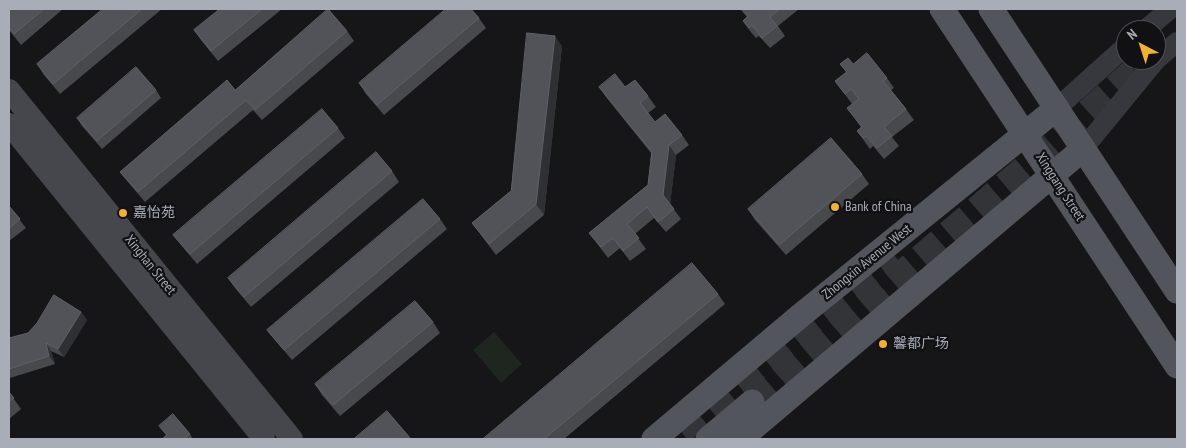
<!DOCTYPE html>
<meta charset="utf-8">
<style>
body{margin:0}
#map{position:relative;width:1186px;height:448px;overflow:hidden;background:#161618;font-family:"PT Sans Narrow",sans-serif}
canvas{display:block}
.frame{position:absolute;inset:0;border:10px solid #a8adb8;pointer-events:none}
.north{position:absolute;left:1116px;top:20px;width:50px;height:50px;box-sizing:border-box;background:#111113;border:1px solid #4d4f55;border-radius:50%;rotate:320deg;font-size:14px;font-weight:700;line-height:20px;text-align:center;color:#a8adb8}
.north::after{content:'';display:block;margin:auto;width:18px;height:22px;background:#f2b134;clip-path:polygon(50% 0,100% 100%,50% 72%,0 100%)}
</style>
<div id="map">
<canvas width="1186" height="448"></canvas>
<div class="frame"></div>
<div class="north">N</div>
</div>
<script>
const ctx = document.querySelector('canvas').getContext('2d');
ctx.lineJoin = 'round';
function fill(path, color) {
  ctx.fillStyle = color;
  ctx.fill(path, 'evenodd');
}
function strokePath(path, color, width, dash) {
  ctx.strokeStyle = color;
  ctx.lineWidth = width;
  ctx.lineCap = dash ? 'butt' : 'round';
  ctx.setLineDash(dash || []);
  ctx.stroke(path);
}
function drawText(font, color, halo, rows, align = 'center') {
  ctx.font = font + ' "PT Sans Narrow","Noto Sans SC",sans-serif';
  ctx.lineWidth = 4.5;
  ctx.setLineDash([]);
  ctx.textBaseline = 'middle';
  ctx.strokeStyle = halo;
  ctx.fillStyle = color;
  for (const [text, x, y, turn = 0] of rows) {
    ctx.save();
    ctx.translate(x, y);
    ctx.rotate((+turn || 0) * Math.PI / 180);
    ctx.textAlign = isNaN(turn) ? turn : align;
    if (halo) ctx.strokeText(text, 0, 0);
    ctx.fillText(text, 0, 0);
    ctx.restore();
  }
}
const green = new Path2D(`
 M494,332l28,32 -21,19 -28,-33z`);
const primaryTunnel = new Path2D(`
 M752,402l273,-235 120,-107
 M681,432l213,-177`);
const tertiary = new Path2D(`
 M1145,30l25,-21
 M1057,108l69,-62
 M1083,149l73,-89 21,-18`);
const secondary = new Path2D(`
 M9,90l283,349
 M9,124l255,315`);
const primary = new Path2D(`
 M942,9l235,357
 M991,9l186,282
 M654,439l146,-123 257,-208
 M708,439l44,-37
 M740,439l343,-290`);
const wall = new Path2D(`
 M9,9h54l-42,36 -12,-15z
 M103,9h59l-102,85 -16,-19 -7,-11z
 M220,9h62l-64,52 -17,-21 -7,-10z
 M740,9h59l-21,17 7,10 -15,12 -11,-12 -3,2 -6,-7 -7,-10 4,-4z
 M479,18l7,10 -102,87 -18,-21 -7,-11z
 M347,31l7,10 -92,79 -9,-10 -108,92 -17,-20 -8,-10 115,-82z
 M562,46l-18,169 -48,40 -24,-32 39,-32z
 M840,64h13l34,14 7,10 -3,2 15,19 8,11 -22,17 7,9 -15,13 -11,-13 -3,3 -13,-18 4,-4 -14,-19 5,-4 -17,-23 11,-9z
 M599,87h26l23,9 8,11 -8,6 7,9 27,13 7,10 -13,10 -6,49 11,15 -15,13 -12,-14 -19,16 11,15 -16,12 -10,-13 -12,10 -19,-25 59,-48 3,-32 -45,-56z
 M156,90l5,8 -59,51 -20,-23 -5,-8z
 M338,128l7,10 -148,126 -16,-19 -8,-10z
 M392,171l7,11 -148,125 -16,-19 -7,-10z
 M862,174l7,10 -83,71 -31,-35 -7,-11z
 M9,206l17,22 -17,13z
 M440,219l7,10 -155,131 -17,-20 -8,-10z
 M718,294l7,10 -161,135h-81z
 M81,312l6,8 -23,37 -13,-6 4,13 -45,14 -1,-1v-39l19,-5z
 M433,322l7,11 -100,83 -18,-21 -7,-11z
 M9,392l12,17 -12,10z
 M159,426l31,8 3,5h-31l4,-4z`);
const shadedWall = new Path2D(`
 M555,36l7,10 -18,169 -8,-11z
 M669,145l7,10 -6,50 -7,-10z
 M81,312l6,8 -23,37 -6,-8z
 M46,343l5,8 4,13 -6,-8z`);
const building = new Path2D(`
 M9,9h35l-30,25 -5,-6z
 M103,9h39l-89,75 -16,-20z
 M220,9h42l-51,42 -17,-21z
 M328,9l19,22 -92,79 -9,-10 -108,92 -18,-20 107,-92 8,10z
 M446,9h25l8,9 -102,87 -18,-22z
 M742,9h38l-10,8 7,9 -15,12 -10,-13 -3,3 -6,-7 5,-5z
 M527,33l28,3 -19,168 -47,40 -17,-21 39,-32z
 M867,53l20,25 -4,3 23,28 -22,18 8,9 -15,12 -11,-12 -3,2 -6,-7 5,-4 -15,-19 12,-9 -8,-10 -6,5 -10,-13 12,-9 -7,-8 8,-6 5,6z
 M136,67l20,23 -59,51 -20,-23z
 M615,74l10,13 10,-7 13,16 -8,7 15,19 10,-8 17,21 -13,10 -6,50 11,14 -16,13 -11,-15 -20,17 12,14 -16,13 -10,-13 -12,9 -12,-14 59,-48 4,-33 -53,-65z
 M322,109l16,19 -148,126 -17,-19z
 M831,138l31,36 -83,71 -31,-36z
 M376,152l16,19 -148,126 -16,-19z
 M423,199l17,20 -156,131 -17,-20z
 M9,206l11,13 -11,9z
 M692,263l26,31 -174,145h-61z
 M54,295l27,17 -23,37 -12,-6 3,13 -40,13v-31l19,-5 9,-10z
 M415,301l18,21 -100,83 -18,-21z
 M9,392l5,6 -5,4z
 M387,411l24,28h-57z
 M173,414l17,20 -7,5h-21l5,-4 -8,-9z`);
const markers = [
 [835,207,5,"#f2b134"],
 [123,213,5,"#f2b134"],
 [883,344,5,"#f2b134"]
];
const streetNames = [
 ["Xinggang Street",1060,187,57],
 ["Zhongxin Avenue West",867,262,-39],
 ["Xinghan Street",150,265,51]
];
const poiNames = [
 ["Bank of China",845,207],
 ["嘉怡苑",133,213],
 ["馨都广场",893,344]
];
fill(green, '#1e261f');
strokePath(primaryTunnel, '#333438', 25, [25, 12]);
strokePath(tertiary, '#37383d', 20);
strokePath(secondary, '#45474d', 22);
strokePath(primary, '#53555c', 25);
fill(wall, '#47494d');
fill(shadedWall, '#2f3033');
fill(building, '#525359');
strokePath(building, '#5f6168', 1);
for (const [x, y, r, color] of markers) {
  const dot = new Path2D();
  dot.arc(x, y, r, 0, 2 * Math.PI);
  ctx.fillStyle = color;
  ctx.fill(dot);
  strokePath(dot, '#111113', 2);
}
drawText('14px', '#a8adb8', '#111113', streetNames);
drawText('14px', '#a8adb8', '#111113', poiNames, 'left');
</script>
